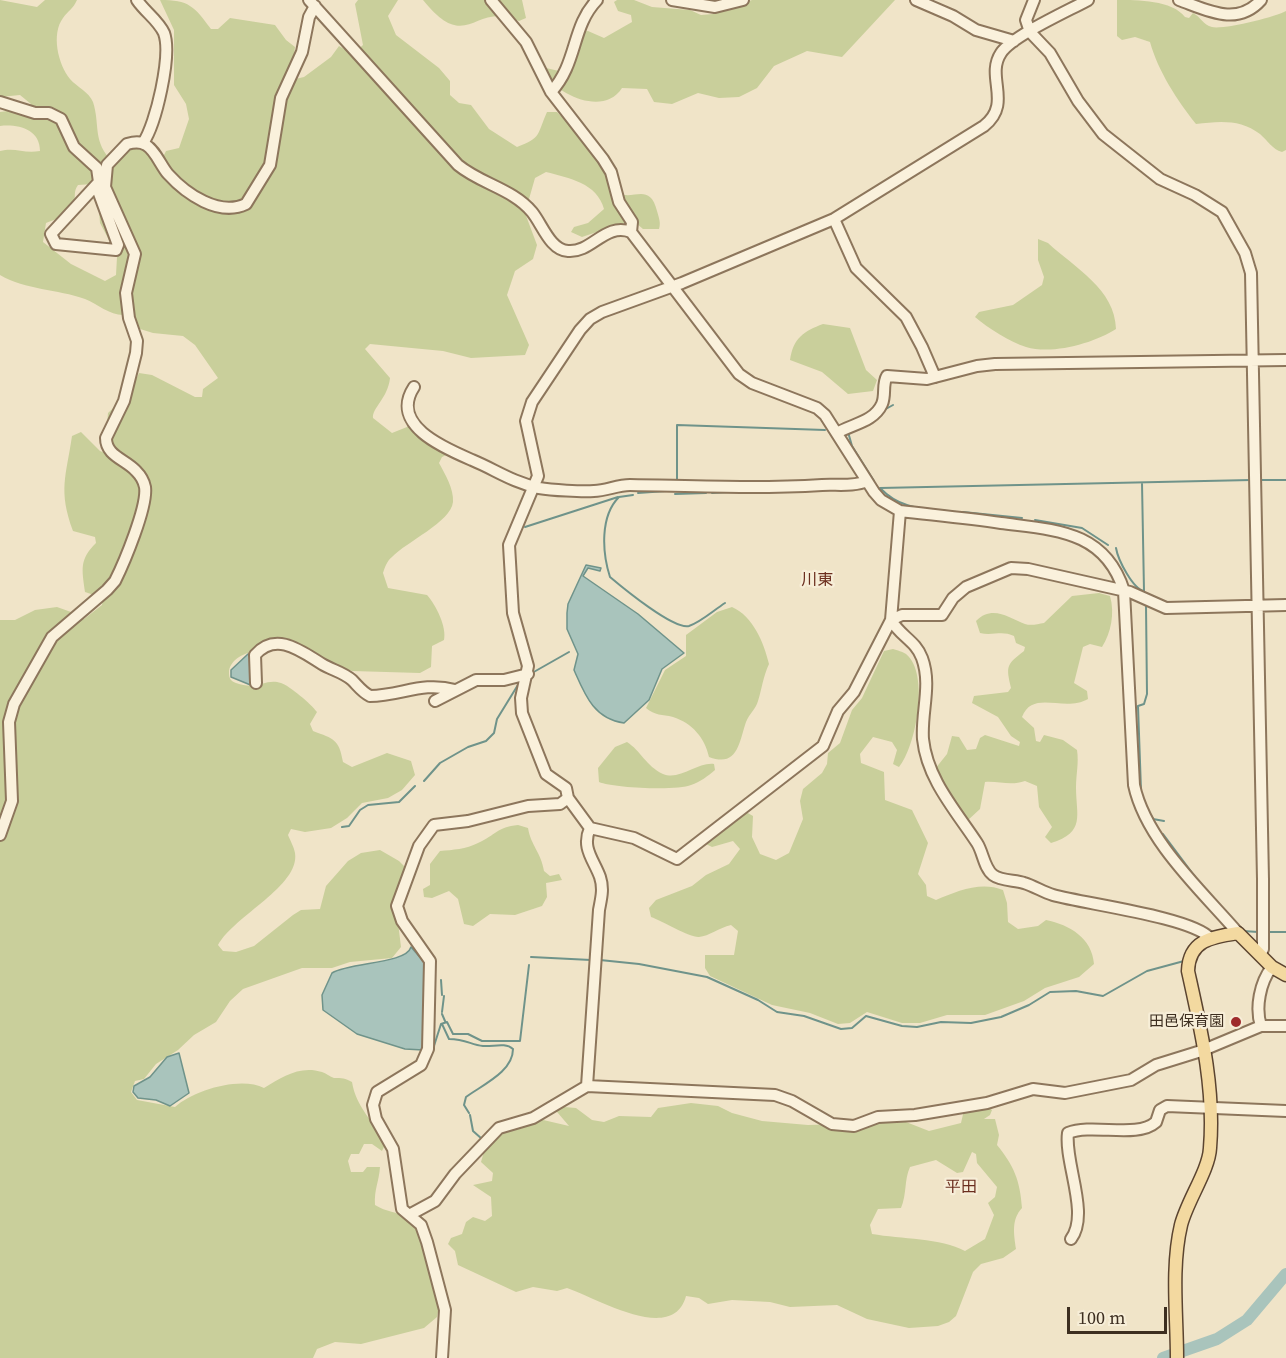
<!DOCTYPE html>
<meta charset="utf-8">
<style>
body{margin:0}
#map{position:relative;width:1286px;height:1358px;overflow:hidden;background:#f0e4c8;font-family:"Source Serif 4",serif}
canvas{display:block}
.scale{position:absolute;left:1067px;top:1307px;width:100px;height:27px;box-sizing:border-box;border:3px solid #3d2e20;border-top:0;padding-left:8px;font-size:18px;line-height:21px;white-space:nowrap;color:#3d2e20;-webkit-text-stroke:4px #f7eed8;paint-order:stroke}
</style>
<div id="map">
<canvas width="1286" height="1358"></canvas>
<div class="scale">100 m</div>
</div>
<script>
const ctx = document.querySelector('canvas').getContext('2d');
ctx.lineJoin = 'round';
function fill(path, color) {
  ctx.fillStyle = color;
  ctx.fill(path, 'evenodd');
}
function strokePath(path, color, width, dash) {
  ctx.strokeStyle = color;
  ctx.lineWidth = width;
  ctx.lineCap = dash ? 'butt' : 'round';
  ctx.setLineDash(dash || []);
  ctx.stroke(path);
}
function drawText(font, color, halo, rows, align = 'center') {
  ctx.font = font + ' "Source Serif 4","Noto Sans JP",serif';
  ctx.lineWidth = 4.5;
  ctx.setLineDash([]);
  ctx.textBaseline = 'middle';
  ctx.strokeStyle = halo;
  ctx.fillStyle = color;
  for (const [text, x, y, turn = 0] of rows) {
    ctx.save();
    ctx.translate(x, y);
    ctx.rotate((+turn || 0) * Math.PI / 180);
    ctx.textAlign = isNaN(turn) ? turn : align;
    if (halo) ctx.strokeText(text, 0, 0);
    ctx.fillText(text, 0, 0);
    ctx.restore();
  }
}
const green = new Path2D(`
 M0,0l37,7 8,-7h32c-4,9 -9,11 -14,18 -12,16 -5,46 7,61 7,8 19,13 23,23 7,22 0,37 16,56l-16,26 -15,1c-5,7 -2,11 -4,18 -4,12 -18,16 -28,20l-3,19 28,22 34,17 11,-6 1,-18 5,-8 -4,-9h-9l-9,-17 -1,-13 7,-7c2,-27 2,-42 28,-55l11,3 8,10h8l5,-10 13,-3 10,-29 -3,-15 -12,-19v-55l-14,-30c29,0 34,6 51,29h7l12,-11 45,7 11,15 9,7 -4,33 13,-3 27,-20 8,-11 14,8 10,-9 -8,-41 3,-4h40l-10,16 8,19 43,33 11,13v14l9,8 12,2 18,24 28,18c25,-9 20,-13 30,-35h10c18,17 32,37 46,58 4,6 6,16 11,20 16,15 35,-11 43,21 2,7 4,12 2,18h-16l-7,-6 -9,-1 -45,15 -11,-5 3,-5 14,-4 16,-14c-7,-26 -35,-31 -58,-37l-11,6 -10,35 12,32 -4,14 -18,12 -8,24 22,50 -4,10 -54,3 -28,-7 -73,-7 -5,5 25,29c-2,20 -18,30 -17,40l19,15 25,-10 31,31 -6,3 -3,6c6,11 15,26 14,39 -2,20 -47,40 -61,55 -5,4 -7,10 -9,16l5,15 39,7c9,10 20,32 17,45l-12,6 -1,21 -11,6 -68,-2 -27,-10 -29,-17c-18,3 -66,4 -67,29 0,6 2,8 7,10 22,8 29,-5 45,0 9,3 30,21 36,29l-7,12 3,7c21,8 26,8 30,31l9,5 35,-14 24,8 4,14 -13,15 -14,8 -26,5 -15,15 -16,10 -26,4 -14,-3 -3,6c2,5 6,12 7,18 5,33 -60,62 -77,92l5,6 13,1 18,-6 39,-31 8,-5 19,-1 6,-23 22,-25 13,-8 19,-3 19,11 6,6 -10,31 6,49 -9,11 -42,4 -18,6h-30l-59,21 -13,12 -14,21 -22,13 -16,15 -22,14 -12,15 -9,2 -4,11 6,8 38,7c19,-17 66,-31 89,-19 18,-11 36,-23 58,-16 4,1 8,5 12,6 8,0 11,0 18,4 4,25 21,39 34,61l-4,8 -10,-7h-8l-5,10h-8l-3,7 3,11h12l4,-5h13c-1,15 -6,22 -5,38 11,7 23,7 30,12 25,17 27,62 34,90l-2,10 -13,11 -63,16 -26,-2 -18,7 -4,9h-313v-738h15l20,-10 22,-3 14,5 5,7h8l18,-14 1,-7 -18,-6c-3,-23 -6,-32 11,-49l-1,-6 -22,-6c-15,-41 -7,-54 -1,-95l9,-4 19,19 12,5 3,-5 -8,-26 1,-12 22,-21 9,-19 13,2 43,22h7l1,-8 15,-11 -23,-33 -12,-9 -30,-3 -16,-5 -14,-19v6c-13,0 -26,-11 -38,-16 -28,-10 -59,-9 -85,-24v-124c16,-4 23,3 40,0 0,-22 -22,-27 -40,-25v-14l16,-2 9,4 6,-10 -11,-9 -20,2z
 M423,0h99l4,18 -7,3c-45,-21 -51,35 -96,-21z
 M617,0h17l18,7 38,3 11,5 12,-1 39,-14h143l-53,57 -35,-6 -33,15 -17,22 -18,9 -20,1 -21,-5 -26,11 -18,-2 -7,-13 -25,-1c-18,28 -62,8 -78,-14l2,-6 13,3 14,-1 9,-38 6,-1 16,7 28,-16 -1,-7 -13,-4 -4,-9z
 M1117,0c21,0 55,0 68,17l4,1 4,-5c8,4 10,12 19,14 10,3 64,-10 74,-16v139l-4,2c-10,-3 -14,-11 -22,-18 -19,-15 -41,-13 -64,-10 -19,-24 -38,-53 -46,-82l-15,-5 -13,3 -5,-4z
 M1038,239l10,4c27,25 67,46 68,86 -22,14 -63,26 -90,18 -16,-5 -38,-19 -51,-30l4,-5 34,-7 29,-20 2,-8 -6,-17z
 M823,324l27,4 16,42 11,10 -4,11 -25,3 -26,-22 -32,-12c3,-22 14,-29 33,-36z
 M1099,593l11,3c5,17 1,37 -8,51l-12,-3 -7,3 -9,36 13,8 1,8c-24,14 -55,-10 -66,18l12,11 2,13 4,1 4,-7 19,5 14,10c2,13 -1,24 -1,37 0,29 10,45 -25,56l-6,-6 7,-10 -13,-20 -2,-21 -12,-5c-14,5 -26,0 -40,1l-5,27 -13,12 -6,-2 -26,-50 12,-15 5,-18 7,1 8,13 9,-1 4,-11 5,-3 34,11 1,-4 -9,-6 -13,-19 -26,-14 2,-7 34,-4 3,-4c-5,-22 -5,-23 13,-37l1,-4 -9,-4 -2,-7c-12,-6 -21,0 -34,-3l-4,-12c17,-17 34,-2 49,3 6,2 13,0 19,-1l28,-27z
 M732,607c21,9 32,36 37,57 -6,13 -7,24 -11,37 -2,8 -9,13 -12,21 -7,20 -8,46 -37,35 -4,-19 -17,-34 -36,-40 -11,-3 -18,-1 -27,-9l19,-38 21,-14v-21l31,-23z
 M893,649c4,1 10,3 13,5 24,19 10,93 -7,113l-6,-3 4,-14 -5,-8 -19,-5 -13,17 1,9 23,9 1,28 27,10 16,33 -10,31 8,11 1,11 9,4c21,-9 45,-19 67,-10l4,13 1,19 10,7 20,-3 8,-6c24,5 46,18 48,44l-15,13 -34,11 -21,13 -39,14h-38l-27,8h-18l-35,-11 -17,11 -12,1 -28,-11 -38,-8 -62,-29 -5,-8v-13h29l4,-24 -7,-6c-12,3 -22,11 -32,12 -8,1 -37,-16 -48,-20l-2,-9 7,-8 36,-14 14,-11 23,-11 11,-15 -7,-8 -21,6 -8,-4 42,-31 7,4 -1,21 8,17 16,6 13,-7 14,-34 -3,-18 3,-12 19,-16 5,-9 1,-11 12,-10 12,-33 10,-12 22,-47z
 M627,742c14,9 19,24 36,32 17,7 34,-12 51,-10l1,6c-7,6 -15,12 -24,15 -14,6 -78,3 -92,-3l-1,-14 17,-21z
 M518,825l10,3c3,18 13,24 16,43l6,5 9,-2 3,6 -16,3 1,14 -5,9 -27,9 -25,-1 -17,12 -9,-2 -6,-25 -9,-8 -17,7 -8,-1 -1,-8 7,-4v-21l10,-13c13,-1 26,-2 38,-8 18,-8 19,-16 40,-18z
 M691,1103l27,3 14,7 30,8 46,4 98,-3 23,9 32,-8 3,-13 22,-4 6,4 -2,5 -6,4h11l4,16 -2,10c17,21 23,35 25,63 -11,12 -8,26 -6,41l-13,9 -22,6 -8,8 -17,44 -7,6 -11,4 -29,2 -42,-9 -30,-14 -47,2 -20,-5 -38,-2 -24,4 -9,-6 -13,-2c-13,49 -89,2 -119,-8l-10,3 -24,-4 -17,5 -58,-27 -3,-14 -7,-7 3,-6 11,-4 4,-12 7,-5 12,4 7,-5 -1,-19 -18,-12 19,-4 1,-8 -12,-11 4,-14 16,-15 38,-14 30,7 -17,-20 24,2 16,12 12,2 15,-6 32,1 7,-9zM972,1152l4,2 1,9 20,24 -2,10 -7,6 6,12 -9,24 -20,12c-24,-13 -64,-12 -93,-17l-2,-9 8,-16 23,-1c6,-14 3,-28 9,-41l26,-7 21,13 6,-1z`);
const water = new Path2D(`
 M586,565l15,3 -1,3 -12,-3 -5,8 55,38 46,39 -22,16 -13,31 -25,23c-30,-4 -39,-28 -50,-53l4,-16 -11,-25v-16l1,-9z
 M248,654l2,1 3,31 -22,-9v-7z
 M411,947l13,15 1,9 -2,79 -18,-1 -48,-15 -34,-24 -1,-15 10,-22c19,-11 74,-9 79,-26z
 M179,1053l10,40 -19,13 -14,-6 -18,-2 -5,-6 1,-6 16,-9 17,-20z`);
const stream = new Path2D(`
 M884,410l9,-5
 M848,432l4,14 22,35
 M1260,480h26
 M677,481v-56l148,5
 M880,488l371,-8
 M880,488c22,23 45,20 76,24
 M638,493l28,-2
 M712,493l15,-1
 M675,494l31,-1
 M633,495l-14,2c-19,19 -17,55 -9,80 13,11 64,53 79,49 12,-4 25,-16 36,-23
 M963,512l59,6
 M1035,520l47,8 26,17
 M525,527l93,-30
 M1116,548c2,12 17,41 28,43l-2,-108
 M532,673l37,-21
 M424,781l16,-18 28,-16 18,-6 8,-8 3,-14 24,-39
 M1141,790l-3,-84 6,-2 3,-10 -1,-88 -2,-2
 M1149,812l4,7 11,2
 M342,827l7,-1 11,-16 8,-5 31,-3 16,-16
 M1163,834l36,48
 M1243,931l15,1
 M1267,932h19
 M531,957l60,3
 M600,960l39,4 68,13 51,23 19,12 27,4 37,13 11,-1 14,-12 36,10 15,1 24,-5 30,1 30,-6 28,-12 21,-13 26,-1 27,5 44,-25 37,-10
 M441,980l1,15
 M442,1012l2,-16
 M442,1014l3,7
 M442,1024l7,15c17,0 22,6 34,7 10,1 22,-4 30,3 0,23 -31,36 -47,48l-2,8 5,8
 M433,1049l8,-25 6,-2 6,12h15l14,7h38l9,-76
 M470,1115l3,16 9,8`);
const river = new Path2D(`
 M1163,1358l54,-19 30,-19 39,-46`);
const minor = new Path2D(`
 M137,0c8,12 21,20 27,33 8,22 -8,91 -21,110
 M309,0l149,165c23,19 55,24 74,47 10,12 18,38 36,39 24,2 37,-29 63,-19l108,142 13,9 65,25 8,7 49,77 7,8 19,11c34,4 67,7 101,12 53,7 104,7 123,68l10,194c12,56 68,106 104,148
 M491,0l35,42 25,50 52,67 8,13 8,30 13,20 -1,10
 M672,0l43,7 28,-7
 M916,0l37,16 23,14 38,11
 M1034,0l-8,20 4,12 20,21 28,48 25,33 57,45 35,16 27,17 23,41 6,20 12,606v70l-3,6
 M1088,0c-20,11 -76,36 -87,53 -16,24 12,50 -17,73l-150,93 -152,64 -80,29 -12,7 -10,11 -48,72 -6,19 12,55 -29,69 4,68 15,53 -7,32 1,15 24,61 20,14 2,10 22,30 44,10 43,21 146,-113 15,-35 16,-19 37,-72 11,-5h40l11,-17 13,-11 45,-19 17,1 102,23 36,16 120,-3
 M1179,0c28,10 58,27 82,0
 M551,92c27,-29 20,-65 46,-92
 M0,102l35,11h14l12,6 13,28 23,21 2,14h4
 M97,188l21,57 -2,5 -60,-6 -5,-10 48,-52
 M834,219l22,49 50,49 16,30 13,30
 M414,387c-25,38 30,61 58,73 24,10 40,22 67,28 12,2 43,4 55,3 12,0 23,-6 36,-6 64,1 127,4 192,0 13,-1 32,2 45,-4
 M837,433c15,-9 37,-11 45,-29 4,-9 0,-20 5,-28l40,3 50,-13 18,-2 291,-4
 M900,511l-9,109c9,16 25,21 31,38 10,27 -1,54 1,81 4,40 33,72 54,104 6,9 7,25 16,32 8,6 22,5 31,8 10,3 19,9 29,12 32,9 138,22 157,43
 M256,683l-1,-28c21,-24 46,-4 67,9 10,6 21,8 30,16 6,6 10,12 18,16 31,0 52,-15 85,-6
 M435,701l41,-21h28l24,-6
 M0,835l12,-34 -3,-79 5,-18 38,-67 55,-47 8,-9c9,-18 33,-75 30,-94 -1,-5 -5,-12 -9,-16 -11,-12 -30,-15 -30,-33l18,-37 12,-48 1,-12 -8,-23 -3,-25 9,-39 -30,-67 2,-22 20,-21c7,-2 13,-3 19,1 9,5 15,21 22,29 18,20 51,43 78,30l24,-39 11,-67 21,-46 7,-35 6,-11
 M1261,1026c-6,-18 -1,-44 11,-59
 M587,1086l12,-176c2,-11 5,-21 1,-33 -6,-17 -19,-29 -10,-49
 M411,1214l24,-13 20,-27 44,-46 34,-10 54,-32 188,9 17,6 40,23 22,2 24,-9 37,-2 72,-12 46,-14 32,4 66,-13 25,-15 45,-14 60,-25h25
 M1071,1239c19,-25 -7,-77 -3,-106 25,-10 69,6 88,-11l4,-12 7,-4 119,5
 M442,1358l3,-48 -18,-68 -6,-17 -19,-16 -9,-60 -17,-30 -3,-14 4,-13 44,-27 7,-16 2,-88 -28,-40 -5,-15 22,-60 15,-21 34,-4 60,-15 32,-2 8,-6`);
const major = new Path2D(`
 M1177,1358c0,-42 -6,-91 4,-133 6,-24 28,-55 29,-77 5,-60 -9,-118 -22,-177 1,-31 24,-34 50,-38l34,34 14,8`);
const markers = [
 [1236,1022,6,"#9e2a2b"]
];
const poiNames = [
 ["田邑保育園",1224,1022]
];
const neighbourhoodNames = [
 ["川東",817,581],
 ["平田",961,1188]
];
fill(green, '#c9cf9b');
fill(water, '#a9c4bc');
strokePath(water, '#6f938a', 1.5);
strokePath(stream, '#6f938a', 2);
strokePath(river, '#a9c4bc', 12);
strokePath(minor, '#8d765c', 14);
strokePath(major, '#5b4430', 15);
strokePath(minor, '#faf1dc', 10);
strokePath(major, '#f3d9a0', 12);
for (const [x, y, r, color] of markers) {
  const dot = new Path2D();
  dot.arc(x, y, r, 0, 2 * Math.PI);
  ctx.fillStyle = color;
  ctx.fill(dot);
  strokePath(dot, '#f7eed8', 2);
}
drawText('15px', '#3d2e20', '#f7eed8', poiNames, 'right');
drawText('16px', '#6b2e1e', '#f7eed8', neighbourhoodNames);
</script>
